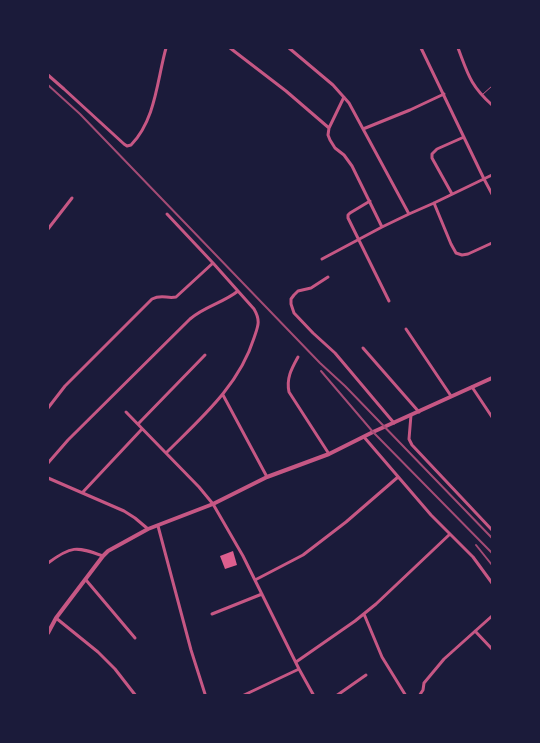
<!DOCTYPE html>
<style>
body{margin:0}
#map{position:relative;width:540px;height:743px;overflow:hidden;background:#1b1b3a;font-family:Overpass,sans-serif}
canvas{display:block}
.frame{position:absolute;inset:0;border:49px solid #1b1b3a;pointer-events:none}
</style>
<div id="map">
<canvas width="540" height="743"></canvas>
<div class="frame"></div>
</div>
<script>
const ctx = document.querySelector('canvas').getContext('2d');
ctx.lineJoin = 'round';
function fill(path, color) {
  ctx.fillStyle = color;
  ctx.fill(path, 'evenodd');
}
function strokePath(path, color, width, dash) {
  ctx.strokeStyle = color;
  ctx.lineWidth = width;
  ctx.lineCap = dash ? 'butt' : 'round';
  ctx.setLineDash(dash || []);
  ctx.stroke(path);
}
const building = new Path2D(`
 M233,551l4,14 -12,4 -5,-13z`);
const service = new Path2D(`
 M482,95l10,-9`);
const minor = new Path2D(`
 M230,48l56,43 43,37
 M289,48l44,37 16,18 60,111 25,-11 58,-28
 M421,48l63,131 8,15
 M458,48c10,26 12,37 34,57
 M48,75l16,14 60,55 3,2 4,-1c25,-26 26,-65 35,-97
 M344,97l-15,31 -1,7 2,5 5,8 9,7 8,11 30,61
 M363,129l47,-19 34,-16
 M452,194l-20,-36v-4l5,-5 27,-12
 M370,201l-20,12 -2,2v3l41,83
 M434,203l17,41 5,9 6,2 6,-1 24,-11
 M48,229l24,-31
 M322,259l60,-32 27,-13
 M328,277l-17,11 -13,3 -4,4 -3,4v5l3,9 19,20 22,20 59,70
 M406,329l45,67
 M363,348l56,64
 M298,357c-6,11 -12,21 -9,35l40,62
 M472,387l20,30
 M223,395l44,82
 M48,408l17,-22 87,-87c10,-5 15,0 24,-2l37,-34
 M126,412l73,75 14,17 30,52 56,113 15,27
 M411,415l-2,24 3,6 80,85
 M138,424l67,-69
 M364,437l67,78 42,42 19,26
 M166,453c34,-34 73,-67 88,-115 4,-12 7,-17 0,-29l-41,-46 -46,-49
 M48,463l20,-23 122,-121c15,-13 33,-16 48,-28
 M48,478l76,33 11,7 13,11
 M82,493l60,-64
 M158,526l33,124 14,44
 M48,563c23,-17 28,-17 55,-7
 M86,580l49,58
 M255,580l48,-25 43,-33 52,-45
 M212,614l50,-20
 M364,614l18,43 24,39
 M56,618l42,34 17,17 21,27
 M475,631l17,18
 M296,662l59,-41 21,-17 74,-70
 M242,696l57,-27
 M336,696l30,-21
 M419,696l4,-6 1,-7 20,-24 48,-43`);
const tertiary = new Path2D(`
 M48,633l8,-15 47,-62 5,-5 40,-22 65,-25 54,-27 62,-23 44,-22 119,-54`);
const rail = new Path2D(`
 M48,85l32,29 240,249 25,23 147,152
 M321,371l52,61 119,121
 M476,545l16,20`);
fill(building, '#dd5f8e');
strokePath(service, '#c65784', 1);
strokePath(minor, '#c65784', 3);
strokePath(tertiary, '#c65784', 4);
strokePath(rail, '#a44b75', 2);
</script>
